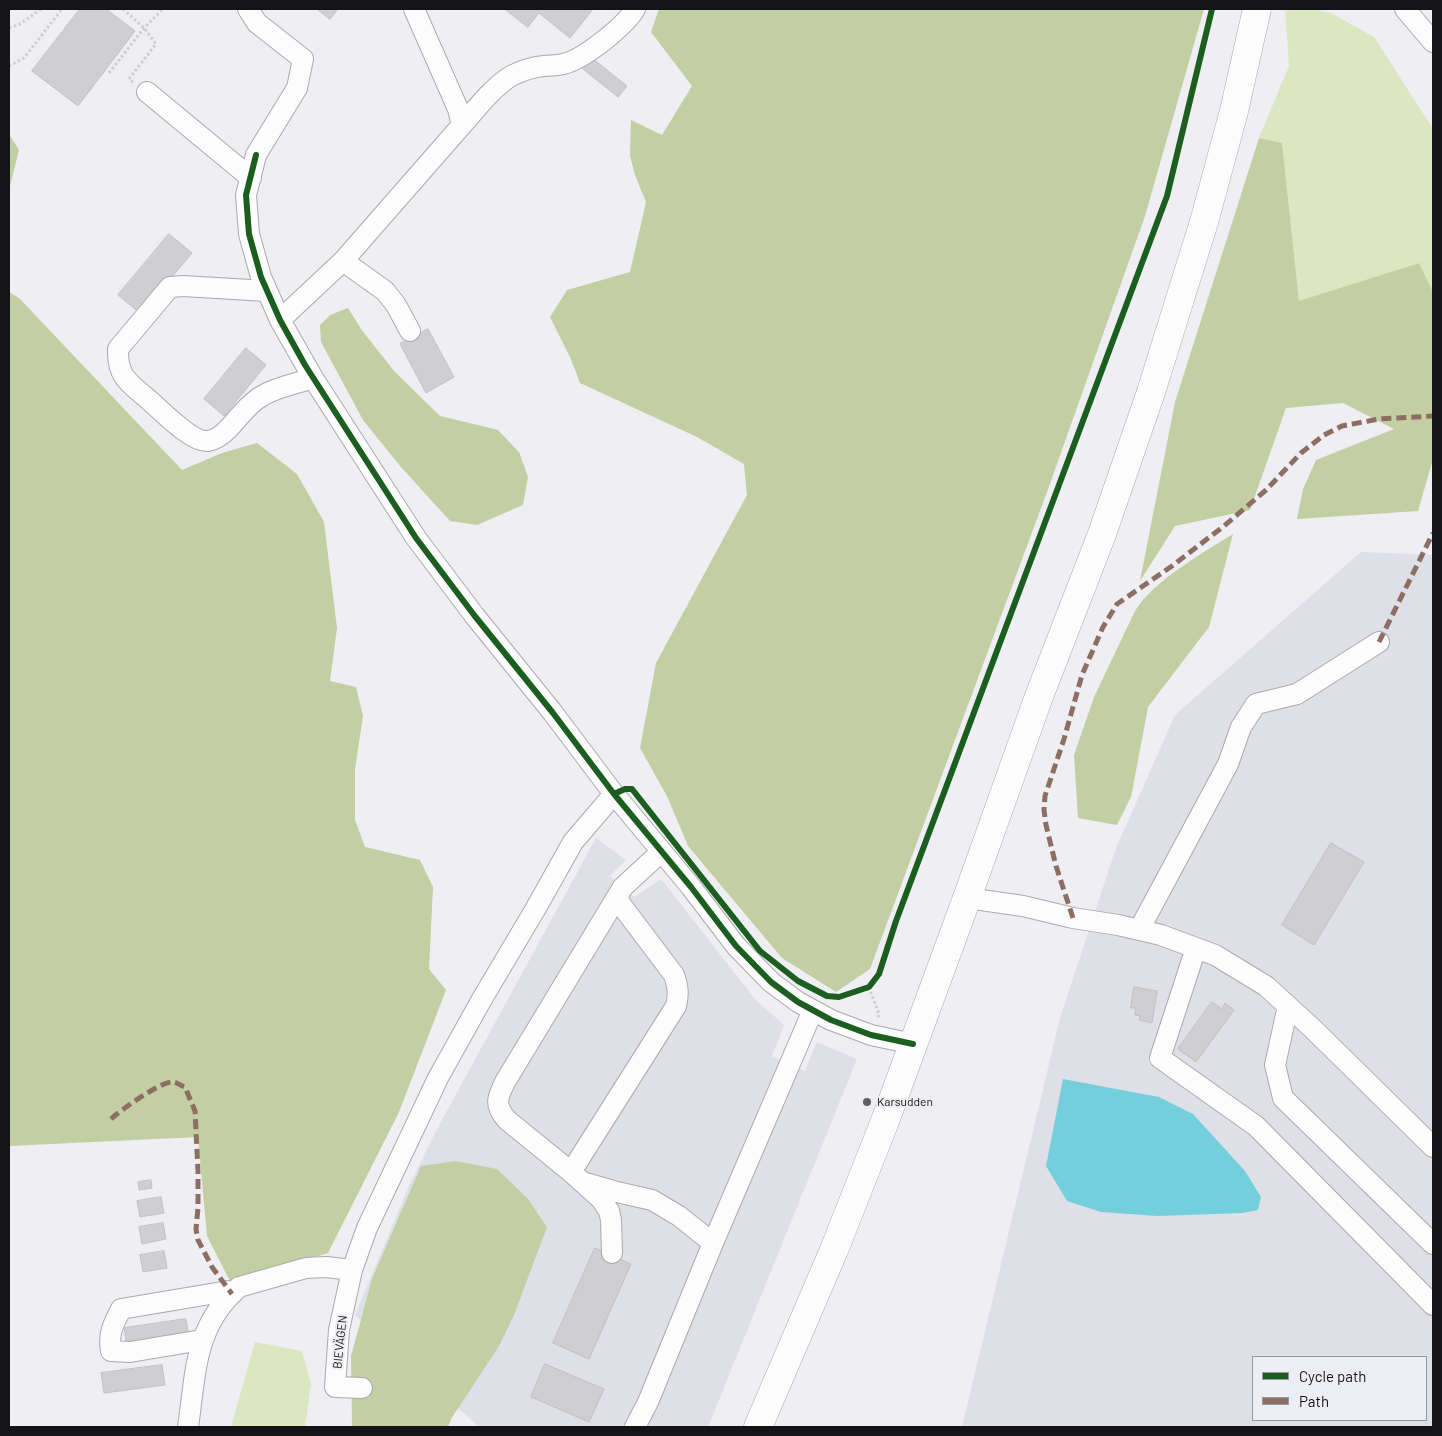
<!DOCTYPE html>
<meta charset="utf-8">
<style>
body{margin:0}
#map{position:relative;width:1442px;height:1436px;overflow:hidden;background:#eeeef3;font-family:Barlow,sans-serif}
canvas{display:block}
.frame{position:absolute;inset:0;border:10px solid #141416;pointer-events:none}
.legend{position:absolute;left:1252px;top:1356px;width:175px;height:65px;box-sizing:border-box;background:#ededf4;border:1px solid #96969b;margin:0;padding:6px 9px;list-style:none;font-size:15px;color:#141416}
.legend li{display:flex;align-items:center;gap:10px;height:25px}
.legend b{width:25px;border:1px solid #96969b}
</style>
<div id="map">
<canvas width="1442" height="1436"></canvas>
<div class="frame"></div>
<ul class="legend">
<li><b style="height:6px;background:#1b5e20"></b>Cycle path</li>
<li><b style="height:6px;background:#8d6e63"></b>Path</li>
</ul>
</div>
<script>
const ctx = document.querySelector('canvas').getContext('2d');
ctx.lineJoin = 'round';
function fill(path, color) {
  ctx.fillStyle = color;
  ctx.fill(path, 'evenodd');
}
function strokePath(path, color, width, dash) {
  ctx.strokeStyle = color;
  ctx.lineWidth = width;
  ctx.lineCap = dash ? 'butt' : 'round';
  ctx.setLineDash(dash || []);
  ctx.stroke(path);
}
function drawText(font, color, halo, rows, align = 'center') {
  ctx.font = font + ' Barlow,sans-serif';
  ctx.lineWidth = 4;
  ctx.setLineDash([]);
  ctx.textBaseline = 'middle';
  ctx.strokeStyle = halo;
  ctx.fillStyle = color;
  for (const [text, x, y, turn = 0] of rows) {
    ctx.save();
    ctx.translate(x, y);
    ctx.rotate((+turn || 0) * Math.PI / 180);
    ctx.textAlign = isNaN(turn) ? turn : align;
    if (halo) ctx.strokeText(text, 0, 0);
    ctx.fillText(text, 0, 0);
    ctx.restore();
  }
}
const built = new Path2D(`
 M1361,552l72,3v872h-471l98,-409 56,-170 59,-133zM1253,1357h173v63h-173z
 M596,838l30,22 -16,16 24,21 27,-18 94,120 29,26 -12,31 33,15 12,-29 40,17 -149,368h-230v-1l-123,-111 53,-127 29,-59z`);
const green = new Path2D(`
 M1285,9h26l20,4 43,24 59,92v163l-15,-29 -119,39 -17,-159 -23,-5 30,-72z
 M255,1342l47,9 9,33 -6,43h-74z`);
const forest = new Path2D(`
 M659,9h545l-59,207 -98,276 -177,477 -34,23 -54,-34 -94,-112 -21,-50 -27,-48 16,-85 91,-168 -3,-31 -47,-27 -117,-54 -10,-26 -20,-40 17,-27 63,-18 16,-70 -11,-27 -5,-19 1,-36 31,15 30,-49 -41,-54z
 M9,134l10,16 -10,40z
 M1259,138l23,5 17,158 120,-38 14,29v167l-15,52 -121,8 6,-30 13,-29 78,-31 -51,-26 -57,5 -36,102 -75,16 -35,55 35,-179z
 M9,292l11,7 162,171 40,-17 35,-10 40,31 27,48 13,106 -7,53 26,6 7,29 -8,53v51l10,27 55,13 13,27 -4,82 17,21 -47,122 -71,141 -97,30 -24,-47 -9,-99 -189,9z
 M348,308l13,21 33,42 46,45 58,14 21,22 9,25 -5,28 -46,20 -27,-4 -49,-54 -38,-47 -42,-78 -1,-17 10,-10z
 M1233,534l-24,93 -61,80 -17,90 -14,28 -39,-7 -4,-63 20,-58 41,-86c18,-30 68,-58 98,-77z
 M456,1161l41,8 31,30 19,28 -33,88 -15,31 -48,73 -3,8h-96l-1,-71 21,-77 49,-113z`);
const water = new Path2D(`
 M1063,1079l96,18 34,17 52,57 16,26 -3,13 -15,3 -86,3 -56,-4 -34,-11 -21,-35z`);
const building = new Path2D(`
 M80,9h26l29,22 -57,75 -46,-35z
 M317,9h21l-8,10z
 M505,9h88l-23,29 -31,-25 -11,14z
 M592,58l35,28 -9,11 -35,-28z
 M169,234l23,19 -51,61 -23,-19z
 M428,329l26,48 -28,16 -26,-49z
 M246,348l20,17 -42,51 -20,-17z
 M1331,843l33,19 -50,83 -32,-20z
 M1134,987l23,4 -5,32 -13,-3 1,-4 -5,-1 1,-7h-5z
 M1212,1002l10,7 3,-6 9,7 -38,52 -18,-13z
 M151,1180l1,8 -13,2 -1,-8z
 M161,1197l3,16 -24,4 -3,-16z
 M163,1223l3,16 -24,5 -3,-17z
 M595,1248l36,16 -42,95 -36,-16z
 M164,1251l3,17 -24,4 -3,-17z
 M186,1319l3,19 -62,10 -3,-20z
 M545,1364l59,25 -15,33 -58,-25z
 M162,1365l3,20 -61,8 -3,-20z`);
const path = new Path2D(`
 M123,9l21,19 12,16 -27,35 5,4
 M9,28l11,-4 21,-15
 M9,66l15,-8 38,-49
 M109,73l35,-45 19,-19
 M869,987l10,27 -2,6`);
const minor = new Path2D(`
 M248,9l9,14 46,36 -6,29 -41,67 -10,40 3,39 12,43 19,43 33,58 103,160 58,77 79,98 61,81 77,93 45,59 35,36 27,20 33,18 40,15 42,9
 M1405,9l28,33
 M147,92l104,86
 M462,125c15,-17 30,-37 49,-49 10,-5 22,-9 33,-10 7,-1 13,0 19,-2 20,-4 62,-38 72,-55
 M343,261l42,30 11,14 14,26
 M267,291l-84,-5 -13,1 -52,62c-1,29 12,34 32,52 12,10 42,42 58,40 7,-1 14,-6 19,-11 10,-10 18,-22 29,-30 16,-12 39,-16 57,-22
 M280,320l63,-59 119,-136 -4,-16 -44,-100
 M967,898l56,8 50,12 45,7 43,10 54,20 51,31 46,42 121,119
 M1139,930l89,-166 13,-37 15,-23 41,-10 82,-52
 M1196,948l-36,110 96,68 177,179
 M1288,1006l-13,59 8,33 150,146
 M571,1172l105,-166c3,-12 2,-20 -2,-31l-58,-77
 M586,1183l31,9 35,8 27,16 34,27
 M612,1253l-1,-33 -2,-9 -8,-12 -30,-27 -64,-52c-13,-15 -10,-22 -2,-38l118,-195 38,-35
 M352,1270l-13,60 -4,57 27,1
 M202,1340l-72,12 -19,-1c-3,-18 2,-26 10,-42l107,-18 4,3
 M188,1427c8,-54 6,-101 51,-140l67,-19 20,-1 26,3 15,-42 71,-150 44,-79 54,-91 37,-66 41,-48
 M635,1427l13,-25 65,-159 100,-233`);
const highway = new Path2D(`
 M758,1427l76,-177 51,-129 82,-223 71,-199 64,-165 49,-142 53,-170 30,-111 23,-102`);
const quiet = new Path2D(`
 M1379,642l54,-109
 M1073,918l-17,-52 -10,-41 -2,-15 1,-14 19,-57 18,-64 21,-48 14,-23 55,-38 52,-40 42,-36 35,-37 23,-18 18,-9 37,-7 54,-3
 M111,1119c10,-9 50,-38 62,-37 4,0 8,4 12,5l10,24 3,60v37l-2,21 2,11 14,27 20,27`);
const cycleway = new Path2D(`
 M256,155l-10,40 3,39 12,43 19,43 25,45 111,173 58,77 79,98 61,81 77,93 45,59 35,36 27,20 33,18 40,15 42,9
 M614,794l11,-5h7l128,162 38,30 29,15 12,1 30,-10 10,-13 17,-53 271,-725 45,-187`);
const markers = [
 [867,1102,5,"#606063"]
];
const poiNames = [
 ["Karsudden",877,1102]
];
const streetNames = [
 ["BIEVÄGEN",340,1342,-84]
];
fill(built, '#dfdfe8');
fill(green, '#dce7c1');
fill(forest, '#c3cea2');
fill(water, '#74cfdd');
fill(building, '#cfcfd2');
strokePath(building, '#c1c0c4', 1);
strokePath(minor, '#aaaaae', 22);
strokePath(highway, '#aaaaae', 29);
strokePath(path, '#cececf', 3, [2.5, 2.5]);
strokePath(minor, '#fcfcfd', 20);
strokePath(highway, '#fcfcfd', 28);
strokePath(quiet, '#8d6e63', 5, [10, 5]);
strokePath(cycleway, '#1b5e20', 6);
for (const [x, y, r, color] of markers) {
  const dot = new Path2D();
  dot.arc(x, y, r, 0, 2 * Math.PI);
  ctx.fillStyle = color;
  ctx.fill(dot);
  strokePath(dot, '#ededf4', 2);
}
drawText('12px', '#141416', '#ededf4', poiNames, 'left');
drawText('12px', '#141416', '#ededf4', streetNames);
</script>
